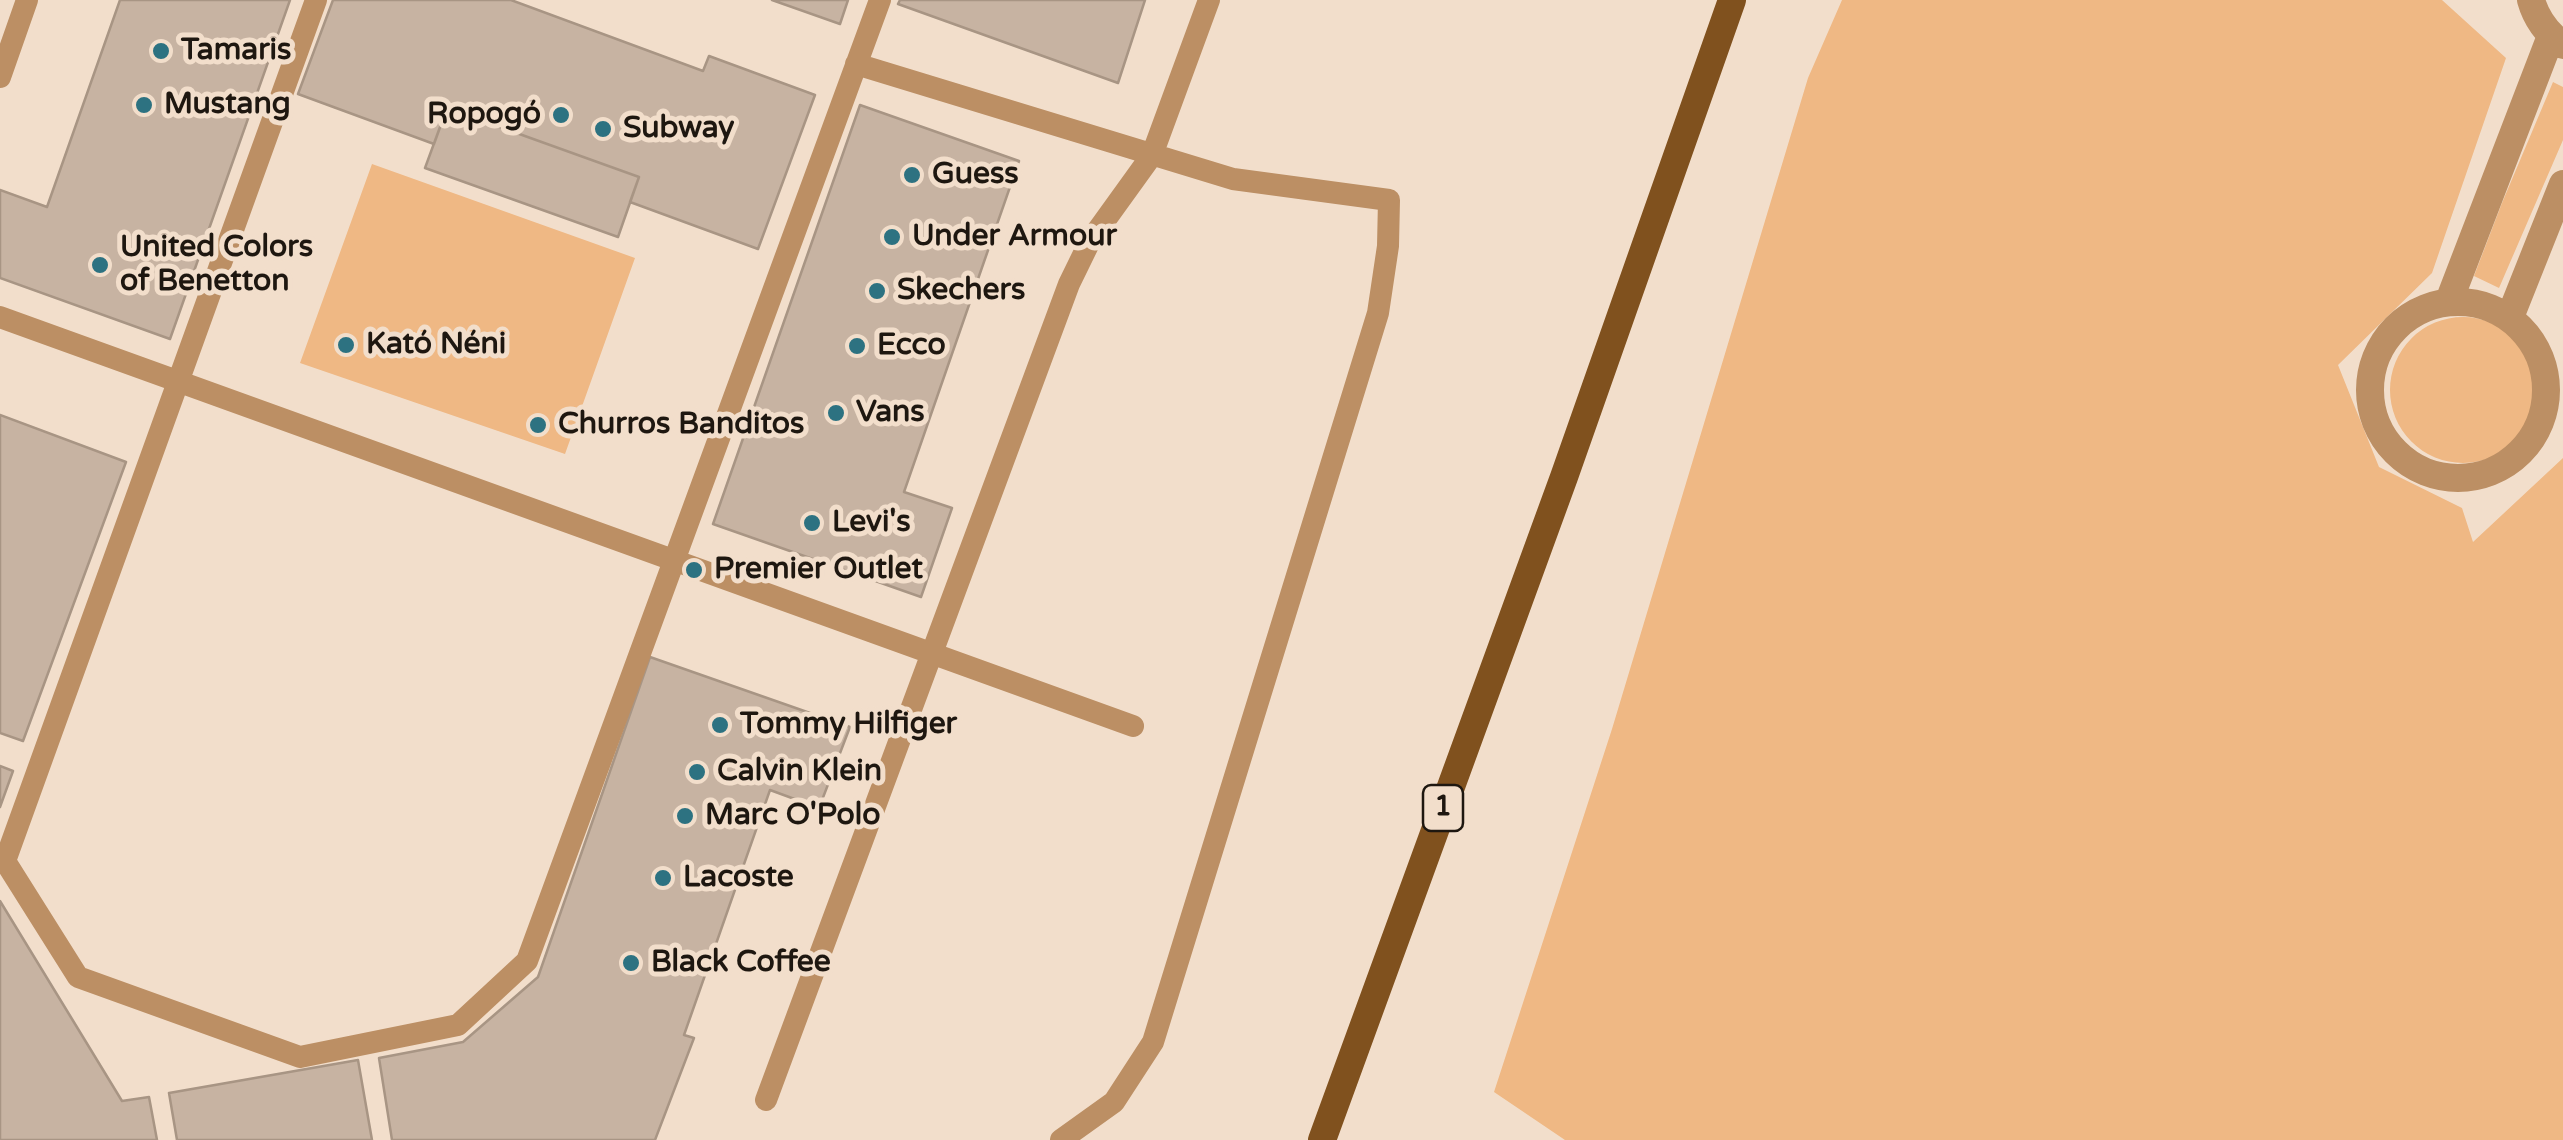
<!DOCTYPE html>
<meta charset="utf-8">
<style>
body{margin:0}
canvas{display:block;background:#f2decb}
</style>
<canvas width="2563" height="1140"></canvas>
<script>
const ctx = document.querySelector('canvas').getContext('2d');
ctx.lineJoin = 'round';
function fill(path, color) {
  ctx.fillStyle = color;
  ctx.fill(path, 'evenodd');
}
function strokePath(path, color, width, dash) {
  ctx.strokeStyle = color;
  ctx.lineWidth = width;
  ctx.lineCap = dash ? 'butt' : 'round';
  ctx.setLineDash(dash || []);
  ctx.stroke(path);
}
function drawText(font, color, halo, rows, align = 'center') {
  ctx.font = font + ' "Varela Round",sans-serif';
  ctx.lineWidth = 10;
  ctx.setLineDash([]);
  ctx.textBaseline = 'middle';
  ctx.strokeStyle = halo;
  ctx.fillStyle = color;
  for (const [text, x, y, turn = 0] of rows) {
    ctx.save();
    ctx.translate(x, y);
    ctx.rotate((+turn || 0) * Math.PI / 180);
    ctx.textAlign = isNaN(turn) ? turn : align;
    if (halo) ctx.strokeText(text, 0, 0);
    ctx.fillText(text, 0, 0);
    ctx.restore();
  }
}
const green = new Path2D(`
 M1842,0h600l64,58 -74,215 -94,92 41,102 83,41 11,34 90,-84v682h-998l-71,-48 118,-363 196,-651z
 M2553,82l10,5v53l-64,148 -25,-12 28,-73z
 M372,164l263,94 -70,196 -265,-91z
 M2390 390a73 73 0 1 1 146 0a73 73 0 1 1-146 0Z`);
const building = new Path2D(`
 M120,0h170l-120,339 -170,-61v-88l47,17z
 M333,0h178l192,71 6,-15 106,39 -57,154 -128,-47 9,-25 -192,-69 -13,36 -136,-50z
 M772,0h76l-8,24z
 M900,0h245l-27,83 -220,-79z
 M860,105l159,56 -115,331 48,16 -31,89 -208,-73z
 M447,108l192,69 -21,60 -193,-69z
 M0,415l126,47 -103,279 -23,-8z
 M650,657l200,70 -31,81 -49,-18 -86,245 10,3 -39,102h-263l-13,-82 84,-16 75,-65z
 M0,766l13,5 -13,36z
 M0,901l122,200 27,-4 8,43h-157z
 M358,1060l14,80h-195l-8,-47z`);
const service = new Path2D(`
 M316,0l-311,861 73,116 222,80 158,-32 69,-64 353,-961
 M856,64l377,115 156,21 -1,46 -10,67 -225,729 -39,60 -53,38
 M0,77l27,-77
 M0,317l1133,409
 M766,1100l303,-816 21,-43 62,-86 57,-155`);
const minor = new Path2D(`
 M2531,0c5,18 17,34 32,45
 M2449,301l102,-265
 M2370 390a88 88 0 1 1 176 0a88 88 0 1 1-176 0Z
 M2510,317l53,-133`);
const primary = new Path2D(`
 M1322,1140l242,-663 168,-477`);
const markers = [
 [161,51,10,"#2d7281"],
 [144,105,10,"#2d7281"],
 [561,115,10,"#2d7281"],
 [603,129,10,"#2d7281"],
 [912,175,10,"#2d7281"],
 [892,237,10,"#2d7281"],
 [100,265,10,"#2d7281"],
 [877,291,10,"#2d7281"],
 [346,345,10,"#2d7281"],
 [857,346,10,"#2d7281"],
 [836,413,10,"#2d7281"],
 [538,425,10,"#2d7281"],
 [812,523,10,"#2d7281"],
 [694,570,10,"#2d7281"],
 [720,725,10,"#2d7281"],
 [697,772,10,"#2d7281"],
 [685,816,10,"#2d7281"],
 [663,878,10,"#2d7281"],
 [631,963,10,"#2d7281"]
];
const shields = [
 [1443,808,40]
];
const shieldNames = [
 ["1",1443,808]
];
const poiNames = [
 ["Tamaris",181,51],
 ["Mustang",164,105],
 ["Ropogó",541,115,"right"],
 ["Subway",623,129],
 ["Guess",932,175],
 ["Under Armour",912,237],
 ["United Colors",120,248],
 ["of Benetton",120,282],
 ["Skechers",897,291],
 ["Kató Néni",366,345],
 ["Ecco",877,346],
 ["Vans",856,413],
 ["Churros Banditos",558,425],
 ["Levi's",832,523],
 ["Premier Outlet",714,570],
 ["Tommy Hilfiger",740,725],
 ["Calvin Klein",717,772],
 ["Marc O'Polo",705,816],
 ["Lacoste",683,878],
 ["Black Coffee",651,963]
];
fill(green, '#efb884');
fill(building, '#c7b3a2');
strokePath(building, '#a89584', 2.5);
strokePath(service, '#bc8f64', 22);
strokePath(minor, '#bc8f64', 28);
strokePath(primary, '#80511e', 28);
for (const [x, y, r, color] of markers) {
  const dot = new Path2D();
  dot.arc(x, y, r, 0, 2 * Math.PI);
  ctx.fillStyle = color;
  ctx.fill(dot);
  strokePath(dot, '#f2decb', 4);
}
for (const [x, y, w] of shields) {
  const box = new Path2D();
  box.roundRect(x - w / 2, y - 23, w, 46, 8);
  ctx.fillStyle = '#f2decb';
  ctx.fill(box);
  strokePath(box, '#1e1710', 2.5);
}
drawText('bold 28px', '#1e1710', null, shieldNames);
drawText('bold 30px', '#1e1710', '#f2decb', poiNames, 'left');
</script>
